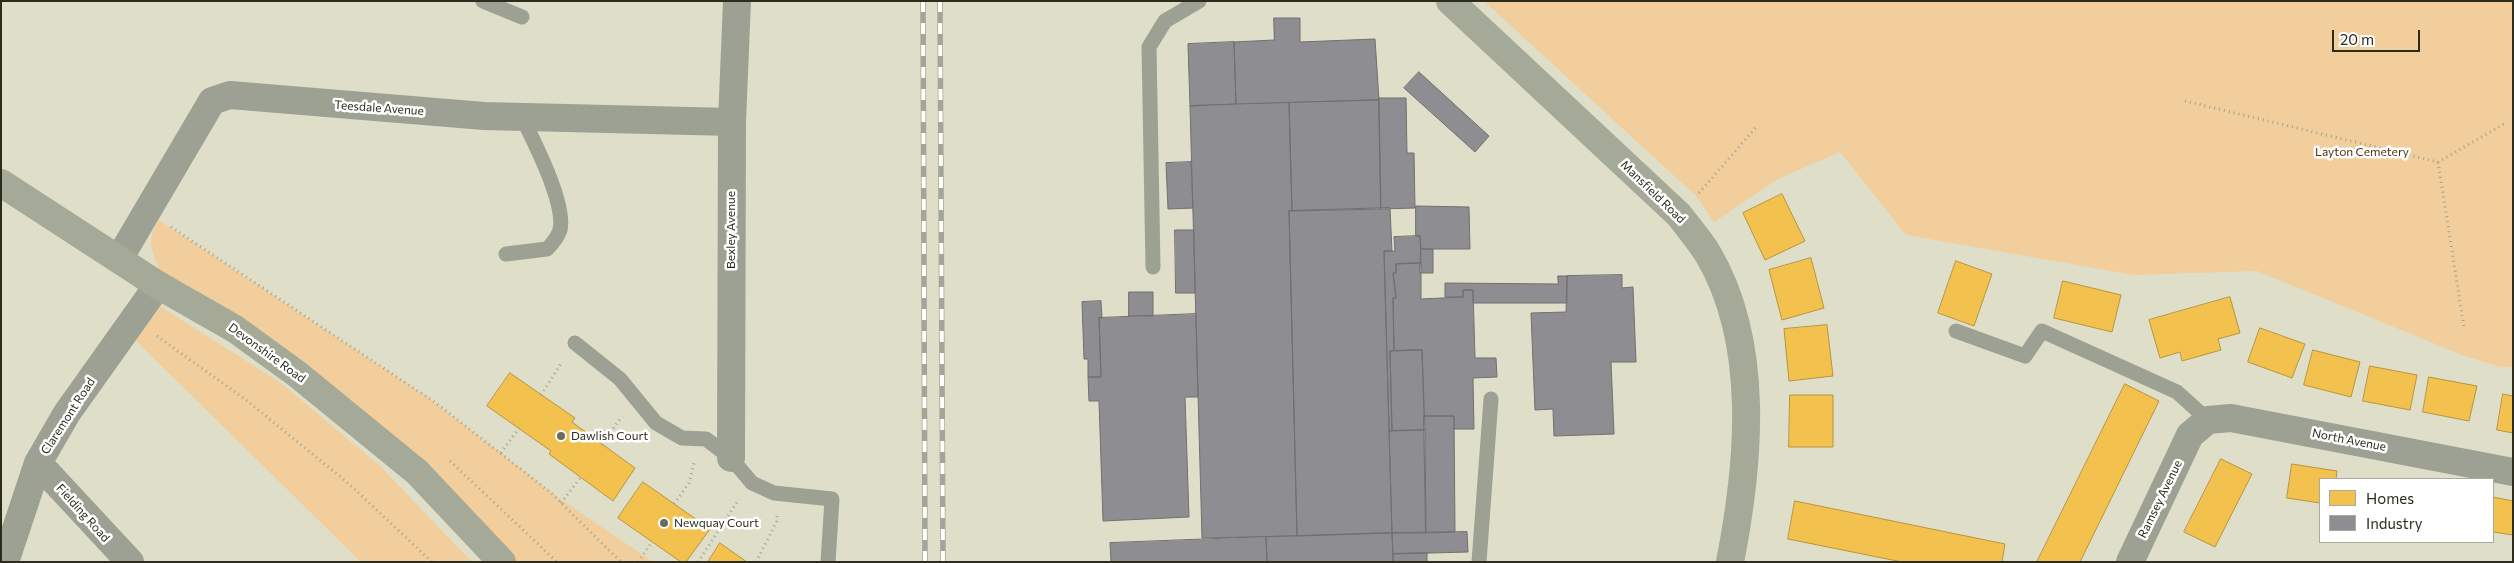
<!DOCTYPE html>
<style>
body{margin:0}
#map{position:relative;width:2514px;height:563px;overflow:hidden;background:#dfdfc9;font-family:Commissioner,sans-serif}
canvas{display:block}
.frame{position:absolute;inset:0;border:2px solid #2c2c1d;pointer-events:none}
.legend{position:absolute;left:2319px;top:478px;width:175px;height:65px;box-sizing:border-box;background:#fff;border:1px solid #ababa5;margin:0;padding:6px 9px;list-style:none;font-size:15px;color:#2c2c1d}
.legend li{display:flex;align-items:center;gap:10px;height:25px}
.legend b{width:25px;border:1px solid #ababa5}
.scale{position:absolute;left:2332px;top:30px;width:88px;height:22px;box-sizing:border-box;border:2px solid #2c2c1d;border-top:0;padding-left:6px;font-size:15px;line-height:18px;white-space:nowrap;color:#2c2c1d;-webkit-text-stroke:4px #fff;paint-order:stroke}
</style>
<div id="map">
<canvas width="2514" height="563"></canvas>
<div class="frame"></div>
<ul class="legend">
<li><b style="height:14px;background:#f2c14e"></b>Homes</li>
<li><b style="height:14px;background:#8d8d92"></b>Industry</li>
</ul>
<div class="scale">20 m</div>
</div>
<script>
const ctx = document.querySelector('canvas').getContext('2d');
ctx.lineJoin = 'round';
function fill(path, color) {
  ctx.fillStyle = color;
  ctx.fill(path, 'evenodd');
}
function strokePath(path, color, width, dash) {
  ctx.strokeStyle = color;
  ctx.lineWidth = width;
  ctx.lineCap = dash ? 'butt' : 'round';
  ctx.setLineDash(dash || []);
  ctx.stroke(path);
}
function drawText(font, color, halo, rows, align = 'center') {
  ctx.font = font + ' Commissioner,sans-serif';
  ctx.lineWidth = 5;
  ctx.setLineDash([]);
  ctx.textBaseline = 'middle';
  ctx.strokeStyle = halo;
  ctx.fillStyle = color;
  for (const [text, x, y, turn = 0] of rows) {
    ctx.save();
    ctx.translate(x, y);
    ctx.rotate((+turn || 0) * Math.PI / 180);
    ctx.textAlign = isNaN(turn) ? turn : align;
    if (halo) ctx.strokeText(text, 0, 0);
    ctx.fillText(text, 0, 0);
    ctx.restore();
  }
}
const green = new Path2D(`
 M1484,1h1029v366h-13l-38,-12 -205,-84 -123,4 -228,-40 -66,-83 -62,27 -64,43 -18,-26z
 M159,220l270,178 133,102 91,62h-151l-342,-291c-9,-23 -14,-29 -1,-51z
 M158,305l123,78 99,83 92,96h-111l-227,-223z`);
const homes = new Path2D(`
 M1782,194l23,47 -40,19 -22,-47z
 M1811,258l13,50 -42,12 -13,-50z
 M1956,261l36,13 -18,52 -36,-13z
 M2063,281l58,14 -9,37 -58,-14z
 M2230,297l10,36 -22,6 3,11 -39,11 -2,-9 -20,6 -11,-38z
 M1827,325l6,51 -44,5 -5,-52z
 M2260,328l45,16 -13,34 -44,-16z
 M2313,350l47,12 -9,35 -47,-12z
 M2370,366l47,9 -7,35 -47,-9z
 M510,373l65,45 -3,4 63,46 -22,33 -64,-47 2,-3 -64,-45z
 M2429,377l48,9 -8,35 -46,-9z
 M2125,384l34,17 -79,161h-43z
 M2503,394l10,2v37l-16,-3z
 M1790,395h43v52h-44z
 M2221,459l31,15 -37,73 -31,-15z
 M2292,464l45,7 -1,8h-16v24l-33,-5z
 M643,482l67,47 -24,33h-5l-63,-44z
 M2493,497l20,4v34l-20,-3z
 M1795,501l210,43 -3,18h-100l-114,-23z
 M720,543l27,19h-39z`);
const industry = new Path2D(`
 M1274,18h26v24l75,-3 4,61 -143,4 -2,-62 40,-2z
 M1234,42l2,62 -46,2 -2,-62z
 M1419,72l70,64 -14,16 -71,-64z
 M1379,98h27l1,55h7l1,55 -34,1z
 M1379,100l2,109 -89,2 -3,-108z
 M1289,103l3,108h-3l8,325 -95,2 -12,-432z
 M1191,162l2,46 -25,1 -2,-46z
 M1416,206l53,1 1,42h-49l-1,-13h-4z
 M1390,208l2,43h-8l8,282 -95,3 -8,-325z
 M1175,230h19l1,63h-19z
 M1420,236l1,27 -25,1v9h-3l3,25h-3l1,53h-4l2,80h-3l-5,-180h11l-1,-14z
 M1421,249h12v24h-13z
 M1421,263v36l42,-2v-7h10l2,68h21l1,19 -24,1 1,51h-20v-13h-30l-2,-66 -28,1 -1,-53h3l-3,-25h3v-9z
 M1622,275v13l11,-1 3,75h-25l3,72 -60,2 -1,-27 -18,1 -4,-97 35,-1 1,-36z
 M1558,276h9v27h-94v-13h-10v7h-18v-14l113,1z
 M1129,292h24v24h-24z
 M1101,301l1,17h-3l2,59h-13v-18h-4l-2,-57z
 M1196,314l2,83h-13l4,120 -86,4 -4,-120h-10l-1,-24h13l-2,-59z
 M1422,350l3,80 -33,1 -2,-80z
 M1424,416h30l1,116 -29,1z
 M1425,430l1,103h-34l-3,-102z
 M1467,532l1,20 -75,2 -1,-21z
 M1392,533l1,29h-126l-1,-25z
 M1266,537l1,25h-156l-1,-19z
 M1427,553v9h-34v-8z`);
const path = new Path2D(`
 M2185,101l253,61 68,-39
 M2438,162l26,165
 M1699,193l58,-67
 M171,227l265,176 114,89 71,70
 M157,336l89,64 102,83 84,79
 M541,395l21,-33
 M602,445l20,-29
 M501,453l18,-25
 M450,461l107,101
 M561,503l19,-25
 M674,504l15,-21 6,-23
 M638,562l14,-20
 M698,562l41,-63
 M756,562l21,-41v-5`);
const lane = new Path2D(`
 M483,1l39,16
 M506,254l41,-5c5,-5 11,-13 13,-19 6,-27 -26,-88 -38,-113
 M1153,267l-4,-220 16,-26 34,-20
 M1956,331l69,25 17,-25 135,61 31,28
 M575,343l45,36 36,44 26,15 24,1 25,19 21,25 22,10 58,6 -4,63
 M1479,562l12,-163`);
const street = new Path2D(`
 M119,259l93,-158 18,-6 254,21 248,6
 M731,458l1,-336 5,-121
 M38,463l92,99
 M5,562l33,-99 29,-50 91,-128
 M2130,562l60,-127 18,-15 23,-2 282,54`);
const secondary = new Path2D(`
 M1450,1l229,214c10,13 21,26 29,39 53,90 41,211 22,308
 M1,183l157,102 77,44 62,45 120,98 85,90`);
const rail = new Path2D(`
 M923,1l2,561
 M940,1l3,561`);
const markers = [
 [561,436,5,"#6b6b59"],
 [664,523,5,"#6b6b59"]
];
const streetNames = [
 ["Teesdale Avenue",379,108,4],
 ["Mansfield Road",1653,192,44],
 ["Bexley Avenue",731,230,-90],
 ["Devonshire Road",267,353,36],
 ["Claremont Road",68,416,-57],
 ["North Avenue",2349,440,11],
 ["Ramsey Avenue",2160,499,-64],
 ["Fielding Road",83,513,48]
];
const parkNames = [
 ["Layton Cemetery",2362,152]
];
const poiNames = [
 ["Dawlish Court",571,436],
 ["Newquay Court",674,523]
];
fill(green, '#f1ce9c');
fill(homes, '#f2c14e');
strokePath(homes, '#b7943f', 1);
fill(industry, '#8d8d92');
strokePath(industry, '#70706f', 1);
strokePath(path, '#9fa393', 3, [1, 4]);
strokePath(lane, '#9da193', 15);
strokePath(street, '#9da193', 28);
strokePath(secondary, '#a5a997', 28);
strokePath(rail, '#a3a697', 5.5);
strokePath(rail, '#fff', 4, [11]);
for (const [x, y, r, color] of markers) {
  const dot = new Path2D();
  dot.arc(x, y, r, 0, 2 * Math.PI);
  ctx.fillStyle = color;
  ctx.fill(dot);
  strokePath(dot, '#fff', 2);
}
drawText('12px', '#2c2c1d', '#fff', streetNames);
drawText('12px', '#4a300e', '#fff', parkNames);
drawText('12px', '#2c2c1d', '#fff', poiNames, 'left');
</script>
